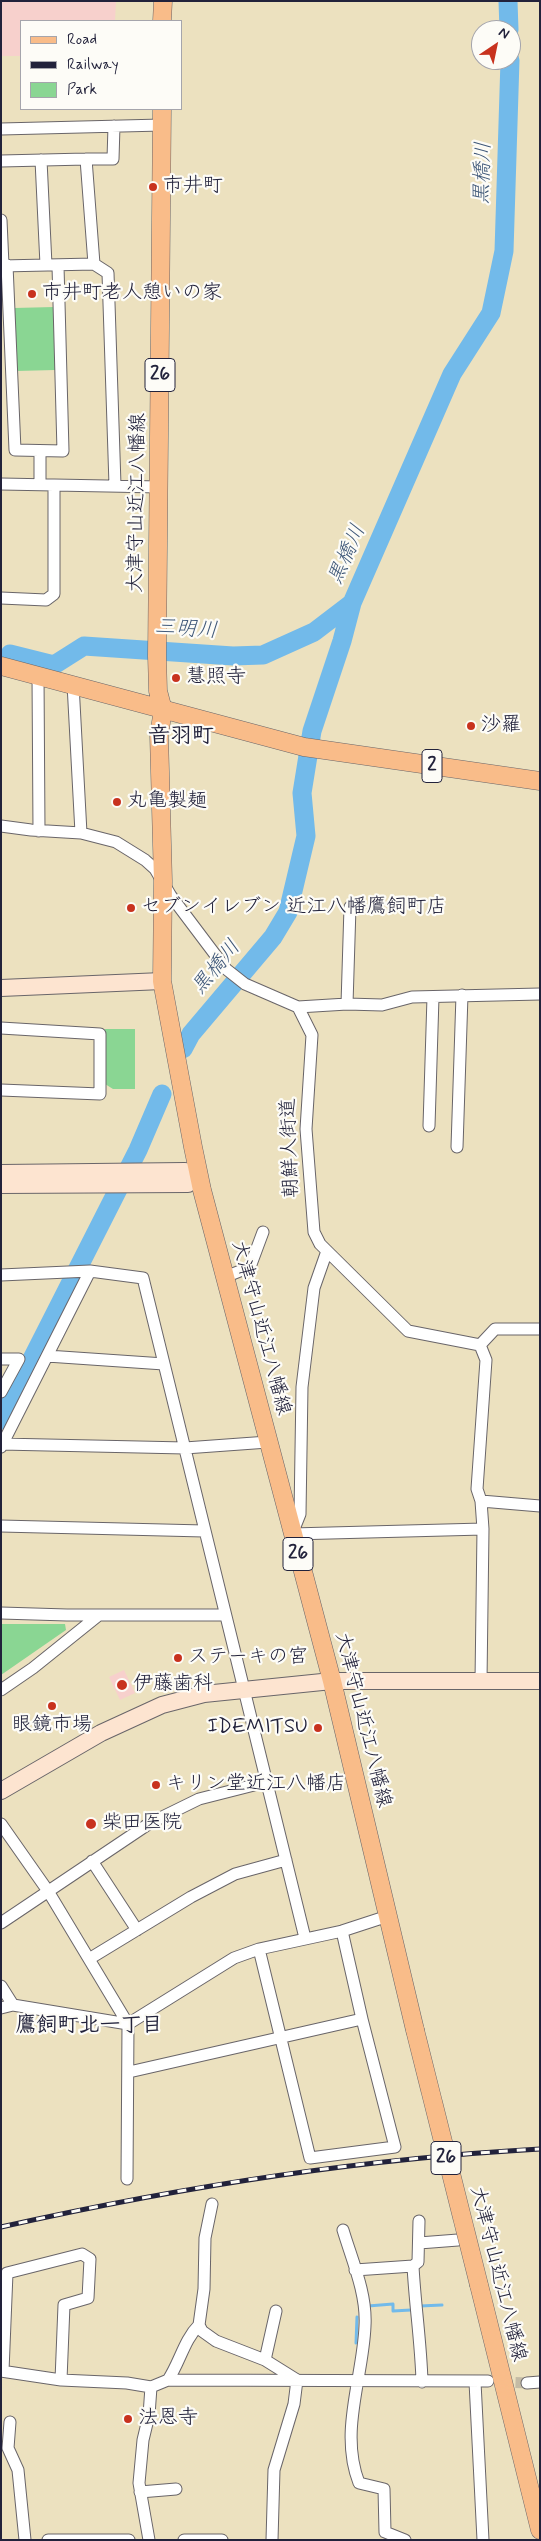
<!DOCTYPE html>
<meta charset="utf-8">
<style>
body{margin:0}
#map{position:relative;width:541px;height:2541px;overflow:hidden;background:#ece1bf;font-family:Mynerve,sans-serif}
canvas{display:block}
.frame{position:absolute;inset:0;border:2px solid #22223b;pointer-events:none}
.legend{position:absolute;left:20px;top:20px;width:162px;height:90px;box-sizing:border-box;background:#fdfcf7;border:1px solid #a5a5ac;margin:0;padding:6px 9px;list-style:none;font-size:15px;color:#22223b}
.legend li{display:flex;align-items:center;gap:10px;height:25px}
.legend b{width:25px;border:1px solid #a5a5ac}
.north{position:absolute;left:471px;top:20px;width:50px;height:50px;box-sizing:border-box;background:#fdfcf7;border:1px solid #a5a5ac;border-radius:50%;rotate:34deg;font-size:14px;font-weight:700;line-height:20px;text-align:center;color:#22223b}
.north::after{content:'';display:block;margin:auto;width:18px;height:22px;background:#c8321e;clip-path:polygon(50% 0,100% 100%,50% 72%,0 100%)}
</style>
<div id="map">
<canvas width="541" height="2541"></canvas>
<div class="frame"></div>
<ul class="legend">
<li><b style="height:6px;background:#f9bc89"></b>Road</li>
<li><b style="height:6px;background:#22223b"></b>Railway</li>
<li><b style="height:14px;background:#8ad693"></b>Park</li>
</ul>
<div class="north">N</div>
</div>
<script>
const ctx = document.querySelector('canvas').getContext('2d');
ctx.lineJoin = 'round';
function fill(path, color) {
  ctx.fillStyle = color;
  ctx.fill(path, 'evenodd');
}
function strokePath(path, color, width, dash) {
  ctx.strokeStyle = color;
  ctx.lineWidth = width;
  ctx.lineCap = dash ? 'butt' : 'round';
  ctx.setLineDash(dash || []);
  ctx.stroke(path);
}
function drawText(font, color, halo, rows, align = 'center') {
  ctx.font = font + ' Mynerve,"Klee One",sans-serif';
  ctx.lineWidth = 4.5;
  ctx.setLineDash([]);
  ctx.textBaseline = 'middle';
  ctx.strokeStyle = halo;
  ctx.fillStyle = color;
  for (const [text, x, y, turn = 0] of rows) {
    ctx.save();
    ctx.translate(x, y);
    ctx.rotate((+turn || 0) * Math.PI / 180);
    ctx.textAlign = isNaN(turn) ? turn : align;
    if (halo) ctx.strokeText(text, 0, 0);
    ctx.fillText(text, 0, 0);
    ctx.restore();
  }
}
const built = new Path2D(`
 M1,1h115l-1,20h-94v35h-20z
 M124,1670l11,23 -15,7 -11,-23z`);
const green = new Path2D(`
 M54,307l1,63 -39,1 -2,-63z
 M105,1029h30v60h-22l-8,-5z
 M1,1624h64l1,6 -65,45z`);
const stream = new Path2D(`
 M368,2306l25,-2v7l18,-1
 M420,2306l22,-1
 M356,2343l1,-26`);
const river = new Path2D(`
 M508,1l1,29
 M10,654l44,11 30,-19 149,10 30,-1 51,-23 38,-29
 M183,1049l8,-15 82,-97 15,-25 18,-76 -4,-43 10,-62 30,-90 10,-38 100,-229 39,-61 13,-62 6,-191
 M1,1420l137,-270 24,-56`);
const streetTunnel = new Path2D(`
 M499,2382l28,1`);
const street = new Path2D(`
 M1,129l161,-4
 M41,160l5,105
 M1,161l85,-2
 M1,220l2,45
 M94,264l-8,-105h27l1,-33
 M7,265l8,185 48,1 -5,-185
 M1,266l93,-2 14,9 7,212
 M40,483v-32
 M1,484l159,3
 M1,598l45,2 8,-6v-109
 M38,675l1,156
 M73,684l8,149
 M1,826l30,4 50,3 35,9 29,18 10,9 16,27 55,73 19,15 53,23 14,28 -6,94 8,103 6,12 88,87 72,14 6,15 -9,129 4,12 59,5
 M350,907l-3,97 35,1 30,-8 128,-3
 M298,1007l49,-3
 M1,1028l99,6v60l-99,-4
 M429,1126l4,-129
 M457,1147l5,-152
 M327,1251l-13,37 -12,99 -2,127 -8,20 191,-5
 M1,1275l89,-4 53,7 162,660
 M225,1277l25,-10 13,-35
 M480,1345l15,-16h45
 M47,1356l117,8
 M1,1359h18l-18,33
 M1,1444l184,4 83,-6
 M1,1447l89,-176
 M481,1501l2,28 -2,152
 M1,1526l203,5
 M1,1613l66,2h157
 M1,1690l32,-22 66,-53
 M1,1824l47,67 80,133 -1,155
 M92,1861l45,69
 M1,1923l149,-100 49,-24 67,-17
 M259,1949l51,209 85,-11 -33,-128 -20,-88
 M89,1959l102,-62 44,-23 51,-14
 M1,1986l12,19
 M1,2008l12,-3 115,19 106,-66 25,-9 83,-18 46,-15
 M129,2072l233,-53
 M212,2204l-7,34 -1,51 -5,36 3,6 14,10 49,19 32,20
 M419,2221l-1,41 -5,4c2,39 8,77 9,116
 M343,2230c9,30 24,64 22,96 -2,52 -26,106 -6,157l25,6 1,43 20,8
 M419,2243l39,-3
 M355,2270l58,-4
 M265,2360l11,-49
 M1,2371l60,9 66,3 24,4 17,-7 320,1
 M3,2371l4,-98 75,-19 8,5 -2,39 -24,7 -3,75
 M168,2380c12,-18 16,-40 31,-55
 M475,2382l8,158
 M527,2383l13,-1
 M10,2422l-2,26 10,22 7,70
 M140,2492l36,-3
 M48,2540h81
 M149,2540l-10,-57 4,-43 6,-25 2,-28
 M184,2540h38
 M272,2540l2,-70 20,-66 3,-24`);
const secondary = new Path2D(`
 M1,988l161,-7
 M1,1173l184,-2 13,4
 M1,1185l187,-1 10,-9
 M1,1791l100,-58 61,-28 42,-11 128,-13h208`);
const primary = new Path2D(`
 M162,21l1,-20
 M162,109l-5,547 1,35 5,19 -4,25 4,146 -1,100 31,166 9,43 130,491 83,349
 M1,666l303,81 236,34
 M479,2285l61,245`);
const rail = new Path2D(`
 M1,2227c179,-40 355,-68 539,-78`);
const primaryBridge = new Path2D(`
 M415,2030l64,255`);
const markers = [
 [153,187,5,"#c8321e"],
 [32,294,5,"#c8321e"],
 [176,678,5,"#c8321e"],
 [471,726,5,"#c8321e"],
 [117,802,5,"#c8321e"],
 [131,908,5,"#c8321e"],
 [178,1658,5,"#c8321e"],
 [122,1685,6,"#c8321e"],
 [52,1706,5,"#c8321e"],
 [318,1728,5,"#c8321e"],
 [156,1785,5,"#c8321e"],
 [91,1824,6,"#c8321e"],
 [128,2419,5,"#c8321e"]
];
const shields = [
 [160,375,30],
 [432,766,20],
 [298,1554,30],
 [446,2158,30]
];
const shieldNames = [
 ["26",160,375],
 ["2",432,766],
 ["26",298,1554],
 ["26",446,2158]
];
const poiNames = [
 ["市井町",163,187],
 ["市井町老人憩いの家",42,294],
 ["慧照寺",186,678],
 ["沙羅",481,726],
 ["丸亀製麺",127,802],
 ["セブンイレブン 近江八幡鷹飼町店",141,908],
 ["ステーキの宮",188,1658],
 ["伊藤歯科",133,1685],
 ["眼鏡市場",52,1726,"center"],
 ["IDEMITSU",308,1728,"right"],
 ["キリン堂近江八幡店",166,1785],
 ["柴田医院",102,1824],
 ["法恩寺",138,2419]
];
const streetNames = [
 ["大津守山近江八幡線",138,503,-89],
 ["朝鮮人街道",291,1148,-92],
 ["大津守山近江八幡線",260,1328,75],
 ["大津守山近江八幡線",362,1720,76],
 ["大津守山近江八幡線",497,2274,76]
];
const waterNames = [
 ["黒橋川",484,173,-88],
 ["黒橋川",348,555,-66],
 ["三明川",186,630,4],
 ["黒橋川",217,968,-50]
];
const neighbourhoodNames = [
 ["鷹飼町北一丁目",89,2027]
];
const quarterNames = [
 ["音羽町",181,737]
];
fill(built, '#f7d0cc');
fill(green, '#8ad693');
strokePath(stream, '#72baea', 3);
strokePath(river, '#72baea', 19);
strokePath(streetTunnel, '#c4bba5', 11, [11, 5.5]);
strokePath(street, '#696569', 13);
strokePath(secondary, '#696569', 18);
strokePath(primary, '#696569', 19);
strokePath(street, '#fff', 11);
strokePath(secondary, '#fde4d0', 16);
strokePath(primary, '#f9bc89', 18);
strokePath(rail, '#22223b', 5);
strokePath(rail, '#fdfcf7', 3, [9]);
strokePath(primaryBridge, '#696569', 19, []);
strokePath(primaryBridge, '#f9bc89', 18);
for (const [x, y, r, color] of markers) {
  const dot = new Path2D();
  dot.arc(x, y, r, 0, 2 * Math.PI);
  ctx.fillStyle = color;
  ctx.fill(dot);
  strokePath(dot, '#fdfcf7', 2);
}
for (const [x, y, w] of shields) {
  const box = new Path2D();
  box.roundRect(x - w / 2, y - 16.5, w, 33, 4);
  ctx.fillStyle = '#fdfcf7';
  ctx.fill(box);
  strokePath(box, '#22223b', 1);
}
drawText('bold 19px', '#22223b', null, shieldNames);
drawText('20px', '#22223b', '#fdfcf7', poiNames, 'left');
drawText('20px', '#22223b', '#fdfcf7', streetNames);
drawText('italic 21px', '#3e5778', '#fdfcf7', waterNames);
drawText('bold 21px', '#22223b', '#fdfcf7', neighbourhoodNames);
drawText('bold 22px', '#22223b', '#fdfcf7', quarterNames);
</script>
